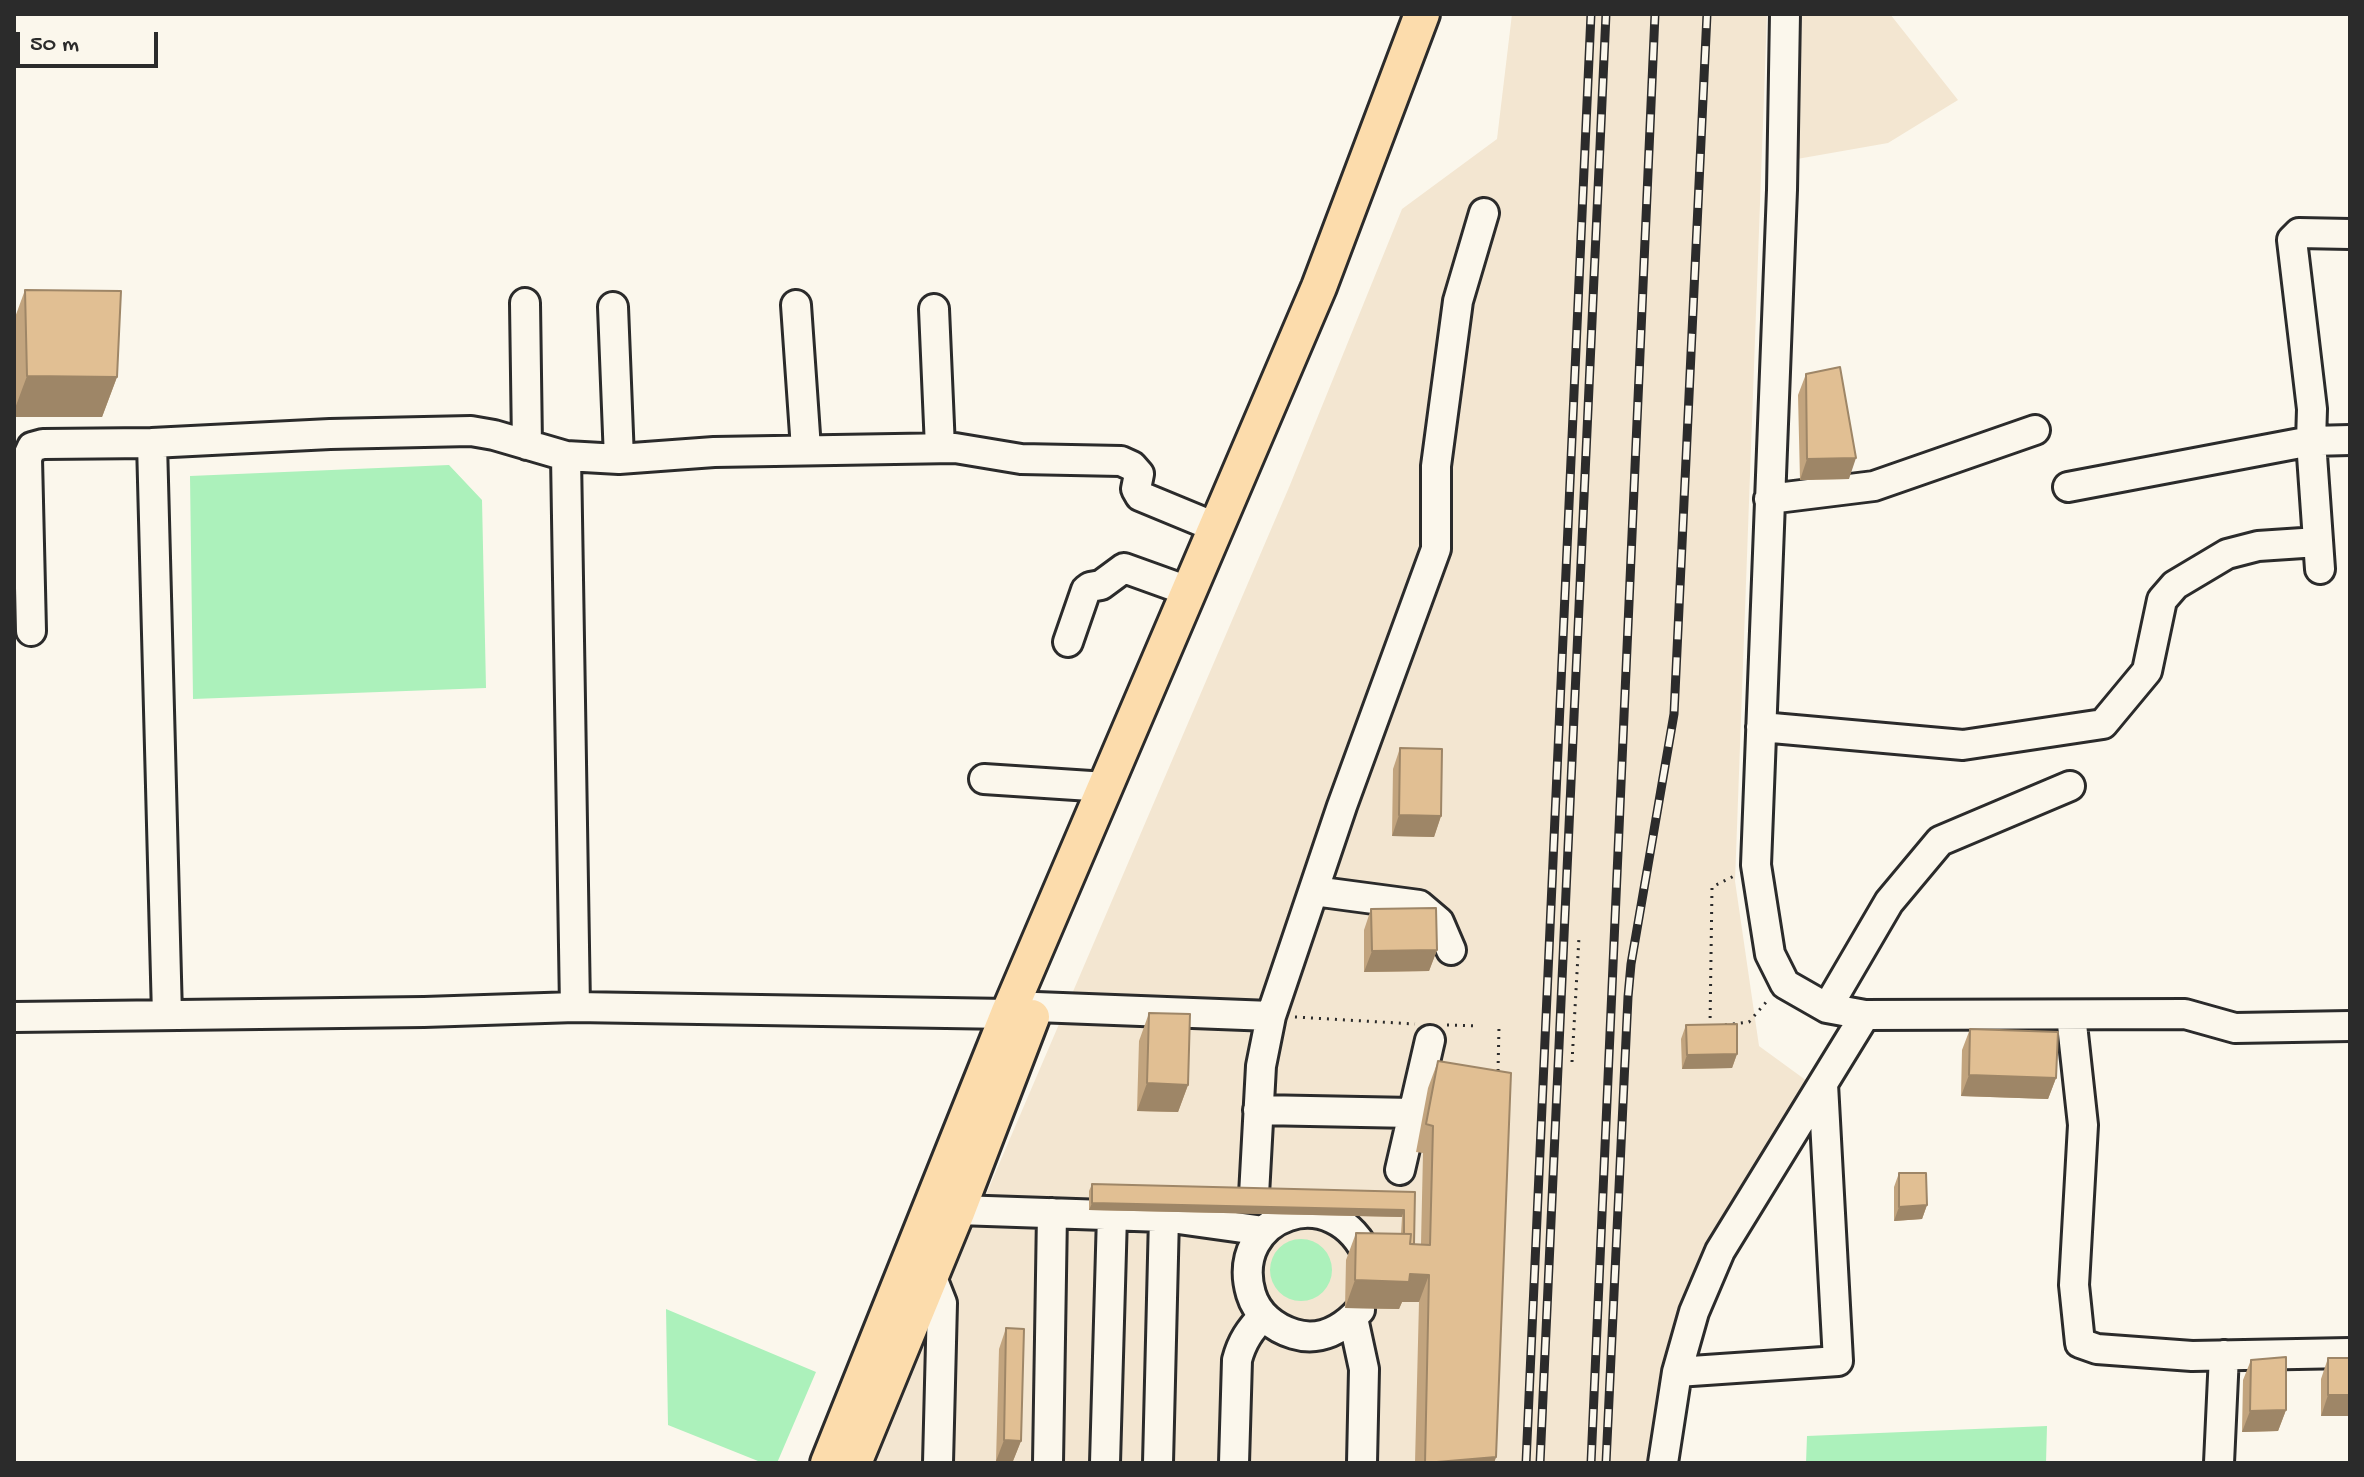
<!DOCTYPE html>
<style>
body{margin:0}
#map{position:relative;width:2364px;height:1477px;overflow:hidden;background:#fbf7ec;font-family:"Gochi Hand",sans-serif}
canvas{display:block}
.frame{position:absolute;inset:0;border:16px solid #2b2b2b;pointer-events:none}
.scale{position:absolute;left:16px;top:32px;width:142px;height:36px;box-sizing:border-box;border:4px solid #2b2b2b;border-top:0;padding-left:10px;font-size:24px;line-height:28px;white-space:nowrap;color:#2b2b2b;-webkit-text-stroke:6px #fbf7ec;paint-order:stroke}
</style>
<div id="map">
<canvas width="2364" height="1477"></canvas>
<div class="frame"></div>
<div class="scale">50 m</div>
</div>
<script>
const ctx = document.querySelector('canvas').getContext('2d');
ctx.lineJoin = 'round';
function fill(path, color) {
  ctx.fillStyle = color;
  ctx.fill(path, 'evenodd');
}
function strokePath(path, color, width, dash) {
  ctx.strokeStyle = color;
  ctx.lineWidth = width;
  ctx.lineCap = dash ? 'butt' : 'round';
  ctx.setLineDash(dash || []);
  ctx.stroke(path);
}
const built = new Path2D(`
 M1512,14h255l-32,867 24,165 48,35 -100,177 -57,205h-779l419,-978 112,-276 95,-70z
 M1802,14h88l68,86 -70,43 -91,16z`);
const green = new Path2D(`
 M449,465l33,35 4,188 -293,11 -3,-223z
 M1270 1270a31 31 0 1 1 62 0a31 31 0 1 1-62 0Z
 M666,1309l150,63 -39,91h-14l-95,-38z
 M2047,1426l-1,37h-240l1,-27z`);
const path = new Path2D(`
 M1295,1017l120,7
 M1447,1025l30,1
 M1725,1025l24,-3 18,-21
 M1710,1026l2,-139 22,-11
 M1572,1062l7,-125
 M1498,1071l1,-44`);
const minor = new Path2D(`
 M1785,14l-3,176 -26,675 14,89 15,30 42,24 38,7 320,-1 50,14 115,-2
 M525,303l2,142
 M796,305l10,144
 M613,307l6,152 95,-7 241,-4 66,11 100,2 11,5 7,8 -3,15 4,7 75,31
 M934,309l6,139
 M152,443l178,-9 141,-3 23,4 72,21 53,3
 M566,456l9,551
 M2068,487l243,-46 39,-1
 M1769,499l105,-13 161,-56
 M2320,569l-9,-128 1,-32 -20,-169 7,-7 51,1
 M31,631l-4,-173 5,-11 11,-3 109,-1 15,572
 M1068,642l18,-52 4,-3 11,-2 23,-17 64,23
 M1761,727l202,18 140,-21 44,-53 15,-71 13,-15 52,-31 31,-8 60,-4
 M984,779l122,8
 M1314,891l105,14 20,17 12,28
 M1827,1008l62,-106 51,-61 130,-55
 M2071,1015l12,110 -9,160 6,58 17,6 95,7 158,-3
 M14,1017l410,-5 151,-5 433,7 28,-7 235,9
 M1258,1110l155,3
 M1400,1170l30,-130
 M1254,1195l7,-129 10,-50 71,-210 94,-257v-83l22,-165 26,-88
 M939,1204l19,6 206,7 100,14
 M931,1275l11,28 -4,160
 M1360,1310c-17,19 -40,32 -66,24 -20,-6 -37,-20 -43,-40 -23,-78 83,-118 118,-35
 M1353,1318l11,51 -2,94
 M1677,1372l161,-11 -15,-277
 M1048,1463l4,-250
 M1105,1463l7,-248
 M1158,1463l6,-246
 M1234,1463l3,-103c5,-19 13,-30 26,-44
 M1663,1463l14,-91 17,-60 26,-61 145,-236
 M2219,1463l5,-108`);
const major = new Path2D(`
 M828,1463l180,-449 311,-727 103,-273
 M854,1463l104,-253 74,-193`);
const rail = new Path2D(`
 M1526,1463l65,-1449
 M1540,1463l66,-1449
 M1591,1463l64,-1449
 M1606,1463l22,-466 3,-33 43,-250 33,-700`);
const wall = new Path2D(`
 M25,290l92,87 -15,40h-88v-97z
 M1806,374l43,105 -49,1 -2,-85z
 M1400,748l41,68 -7,21 -42,-1 1,-67z
 M1371,909l66,41 -8,21 -65,1v-42z
 M1149,1013l39,72 -10,27 -41,-1 2,-70z
 M1686,1025l51,29 -5,14 -50,1 -1,-30z
 M1970,1029l86,49 -8,21 -87,-3 1,-46z
 M1438,1061l58,396 -2,6h-79l4,-161h-17l-3,7 -54,-1 1,-48 10,-27 45,1 1,-17 -313,-7v-19l3,-7 323,8 -1,52h7l2,-91 -7,-1 12,-64z
 M1899,1173l28,32 -5,14 -28,2v-34z
 M1006,1328l15,113 -8,20h-17l3,-112z
 M2328,1358h22v58h-29v-37z
 M2251,1360l35,50 -8,21 -36,1 1,-52z`);
const shadedWall = new Path2D(`
 M27,376l90,1 -15,40h-88v-6z
 M1856,458l-7,21 -49,1 7,-21z
 M1399,815l42,1 -7,21 -42,-1z
 M1437,950l-8,21 -65,1 8,-21z
 M1737,1054l-5,14 -50,1 5,-14z
 M1969,1075l87,3 -8,21 -87,-3z
 M1147,1083l41,2 -10,27 -41,-1z
 M1092,1203l312,7 -2,7 -313,-7z
 M1927,1205l-5,14 -28,2 5,-14z
 M1410,1274l19,1 -10,27h-17l-3,7 -54,-1 10,-28z
 M2328,1395h22v21h-29z
 M2286,1410l-8,21 -36,1 8,-21z
 M1004,1440l17,1 -8,20h-17z
 M1496,1457l-2,6h-64z`);
const building = new Path2D(`
 M25,290l96,1 -4,86 -90,-1z
 M1840,367l16,91 -49,1 -1,-85z
 M1400,748l42,1 -1,67 -42,-1z
 M1436,908l1,42 -65,1 -1,-42z
 M1149,1013l41,1 -2,71 -41,-2z
 M1737,1024v30l-50,1 -1,-30z
 M1970,1029l88,3 -2,46 -87,-3z
 M1438,1061l73,12 -15,384 -71,6 4,-188 -19,-1 -1,8 -54,-2 1,-47 55,1 -1,10 20,1 3,-119 -7,-2z
 M1899,1173h27l1,32 -28,2z
 M1092,1184l323,8 -1,52h-4l1,-10h-7v-24l-312,-7z
 M1006,1328l18,1 -3,112 -17,-1z
 M2286,1357v53l-36,1 1,-51z
 M2328,1358h22v37h-22z`);
fill(built, '#f3e6d1');
fill(green, '#acf1bb');
strokePath(minor, '#2b2b2b', 34);
strokePath(major, '#2b2b2b', 40);
strokePath(path, '#2b2b2b', 3, [2, 6]);
strokePath(minor, '#fbf7ec', 28);
strokePath(major, '#fcdcac', 34);
strokePath(rail, '#2b2b2b', 9);
strokePath(rail, '#fbf7ec', 6, [18]);
fill(wall, '#c2a47e');
fill(shadedWall, '#9e8667');
fill(building, '#e1bf93');
strokePath(building, '#9e8667', 2);
</script>
